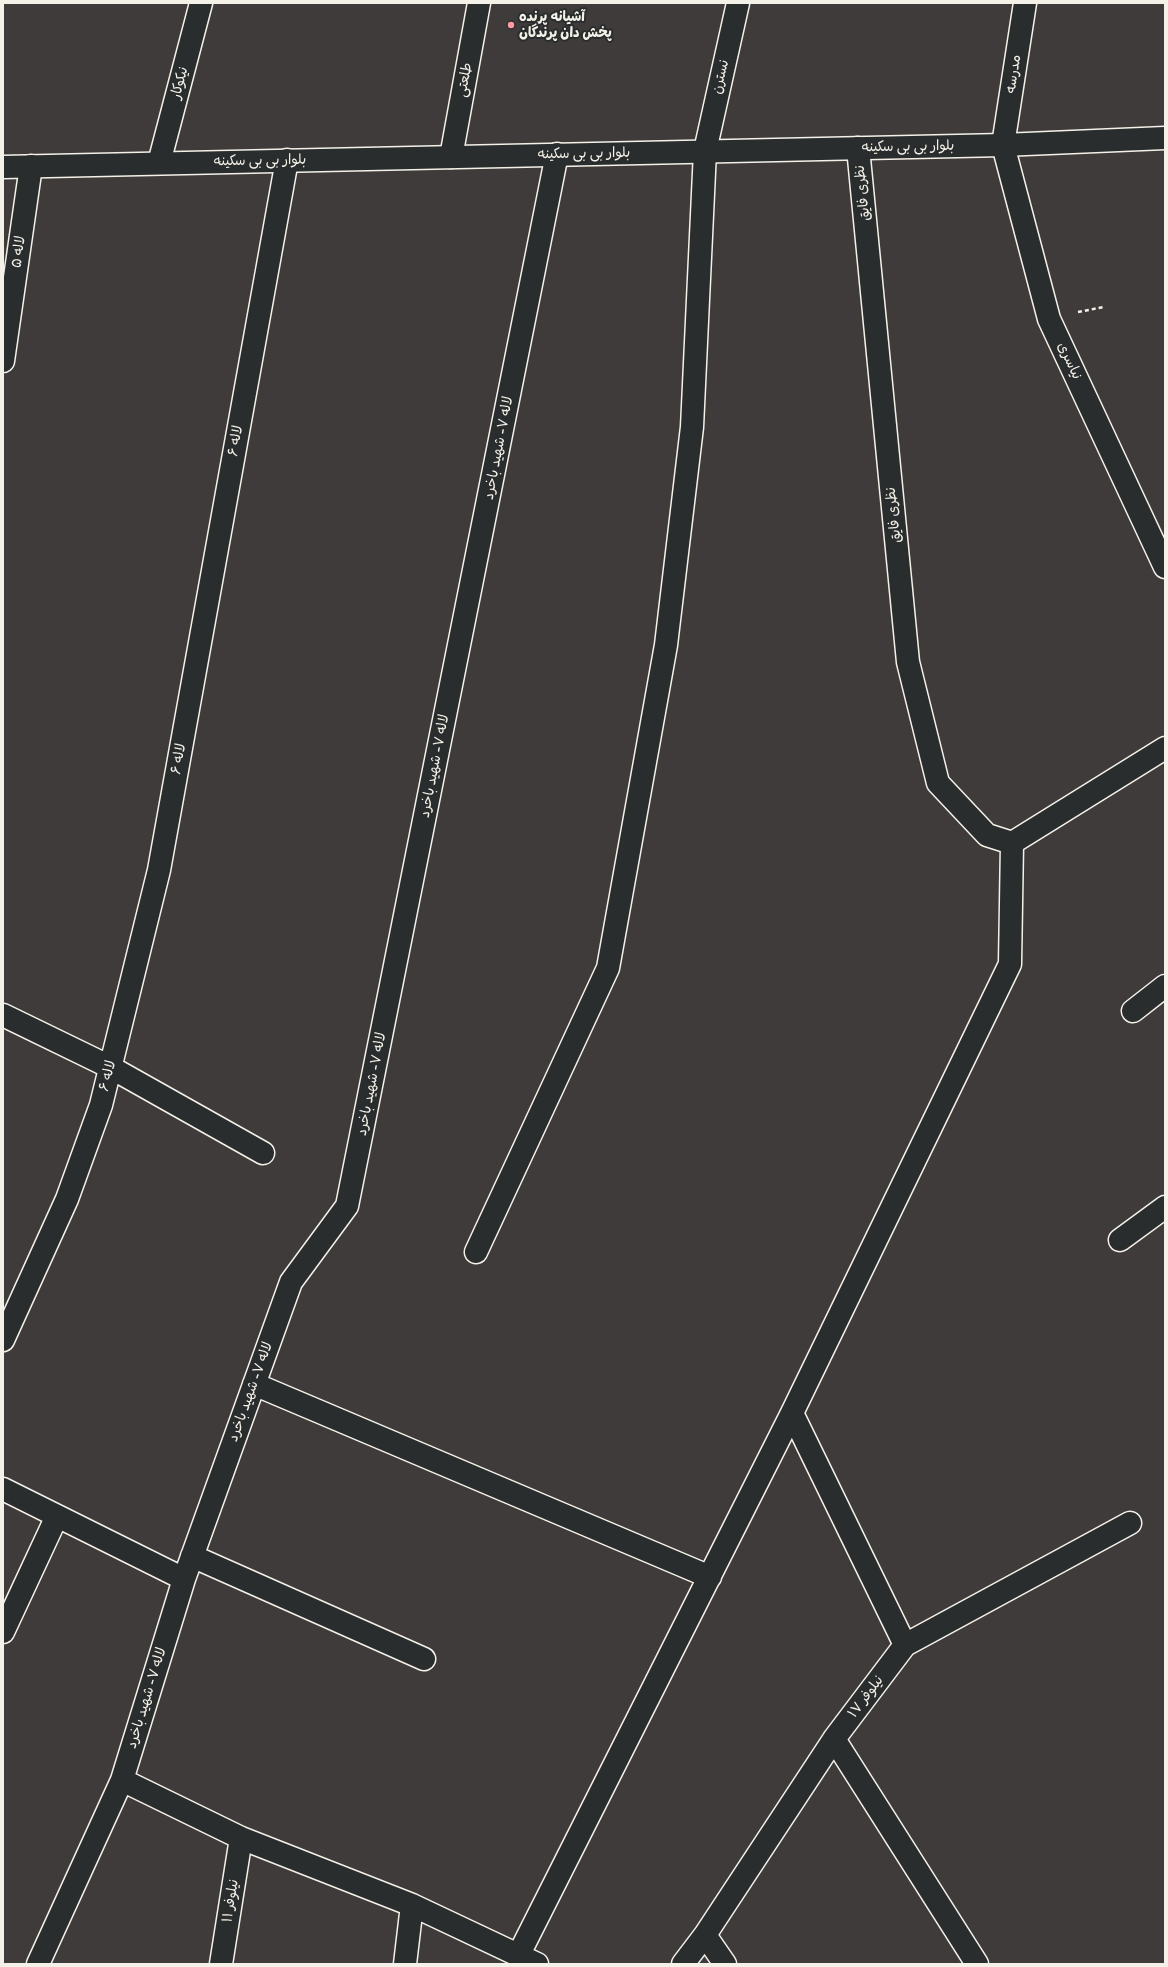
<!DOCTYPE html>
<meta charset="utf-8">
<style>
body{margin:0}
#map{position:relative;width:1168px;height:1967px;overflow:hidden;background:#3f3b3b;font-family:Itim,sans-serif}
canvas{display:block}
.frame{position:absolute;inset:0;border:4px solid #f4f1e8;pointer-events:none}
</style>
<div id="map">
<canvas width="1168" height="1967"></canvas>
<div class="frame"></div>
</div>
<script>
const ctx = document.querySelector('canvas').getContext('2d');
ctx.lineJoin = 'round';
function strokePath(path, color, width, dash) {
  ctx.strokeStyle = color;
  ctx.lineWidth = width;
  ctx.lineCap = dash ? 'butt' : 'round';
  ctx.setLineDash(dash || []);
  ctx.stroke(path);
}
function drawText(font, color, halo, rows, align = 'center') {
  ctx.font = font + ' Itim,"Playpen Sans Arabic",sans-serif';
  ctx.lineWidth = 4;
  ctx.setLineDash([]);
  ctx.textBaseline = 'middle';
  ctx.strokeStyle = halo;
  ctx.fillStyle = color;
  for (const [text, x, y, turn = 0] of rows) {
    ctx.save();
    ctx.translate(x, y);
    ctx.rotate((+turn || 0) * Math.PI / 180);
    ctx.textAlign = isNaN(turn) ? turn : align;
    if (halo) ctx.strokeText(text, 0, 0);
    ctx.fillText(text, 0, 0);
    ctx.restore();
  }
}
const path = new Path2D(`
 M1078,312l26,-5`);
const minor = new Path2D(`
 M1003,145l22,-142
 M858,148l50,514 30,121 49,52 25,8
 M451,157l28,-154
 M159,163l42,-160
 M3,361l28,-195
 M1012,843l153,-95
 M1133,1011l32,-25
 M3,1015l107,52 153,86
 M1120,1240l45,-33
 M476,1252l132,-284 58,-323 26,-218 13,-276 33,-148
 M3,1340l64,-141 34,-94 58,-235 128,-710
 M254,1384l456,193
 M3,1489l181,90
 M192,1556l232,103
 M3,1632l54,-116
 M905,1645l225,-122
 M834,1739l143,225
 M122,1780l119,58 171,67 125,59
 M705,1935l20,29
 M519,1954l273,-541 218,-449 2,-121
 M38,1964l84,-184 62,-201 107,-297 56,-76 210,-1052
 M221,1964l20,-126
 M405,1964l7,-59
 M683,1964l22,-29 129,-196 71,-94 -113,-232`);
const tertiary = new Path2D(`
 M1003,145l46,174 116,248`);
const secondary = new Path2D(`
 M3,167l1000,-22 162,-7`);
const markers = [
 [511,25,4,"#ff9aa2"]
];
const poiNames = [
 ["آشیانه پرنده",519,17],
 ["پخش دان پرندگان",519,33]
];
const streetNames = [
 ["مدرسه",1014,74,-81],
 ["نسترن",721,77,-77],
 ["طلعتی",465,80,-80],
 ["نیکوکار",180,83,-75],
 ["بلوار بی بی سکینه",908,147,-1],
 ["بلوار بی بی سکینه",584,154,-1],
 ["بلوار بی بی سکینه",260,161,-1],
 ["نظری فایق",863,193,-96],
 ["لاله ۵",19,252,-82],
 ["نیاسری",1069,361,65],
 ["لاله ۶",236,441,-80],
 ["لاله ۷- شهید باخرد",499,448,-79],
 ["نظری فایق",894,515,-96],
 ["لاله ۶",179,759,-80],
 ["لاله ۷- شهید باخرد",435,766,-79],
 ["لاله ۶",108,1076,-76],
 ["لاله ۷- شهید باخرد",372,1084,-79],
 ["لاله ۷- شهید باخرد",251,1392,-70],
 ["نیلوفر ۱۷",866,1697,-53],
 ["لاله ۷- شهید باخرد",147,1698,-73],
 ["نیلوفر ۱۱",231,1901,-81]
];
strokePath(minor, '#f4f1e8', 25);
strokePath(tertiary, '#f4f1e8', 25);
strokePath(secondary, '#f4f1e8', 25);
strokePath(path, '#f4f1e8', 2.5, [4, 3]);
strokePath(minor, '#2a2d2e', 22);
strokePath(tertiary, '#2a2d2e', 22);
strokePath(secondary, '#2a2d2e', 22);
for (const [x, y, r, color] of markers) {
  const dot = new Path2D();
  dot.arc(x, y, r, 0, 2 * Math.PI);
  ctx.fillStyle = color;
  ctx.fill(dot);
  strokePath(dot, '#2a2d2e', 1.5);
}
drawText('bold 14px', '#f4f1e8', '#2a2d2e', poiNames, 'left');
drawText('14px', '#f4f1e8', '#2a2d2e', streetNames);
</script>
